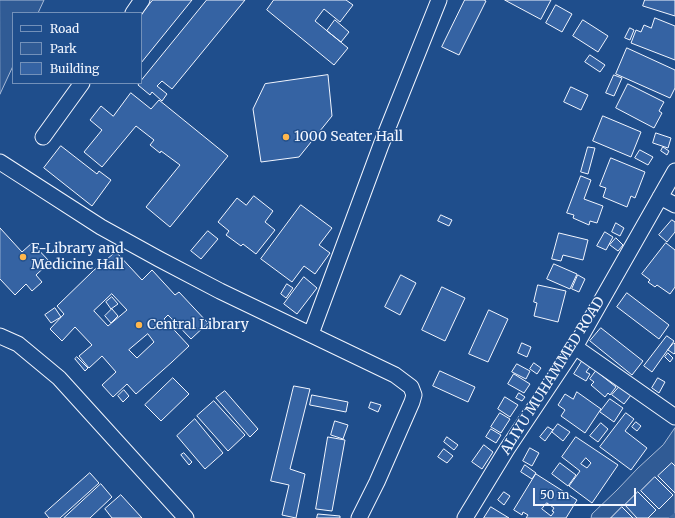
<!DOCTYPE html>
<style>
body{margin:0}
#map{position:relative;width:675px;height:518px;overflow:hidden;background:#1f4e8c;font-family:Merriweather,serif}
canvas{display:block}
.legend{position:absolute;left:12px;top:12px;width:130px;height:72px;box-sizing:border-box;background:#1f4e8c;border:1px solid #7391ba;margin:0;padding:5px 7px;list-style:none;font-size:12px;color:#f2f6ff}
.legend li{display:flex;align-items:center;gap:8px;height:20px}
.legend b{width:20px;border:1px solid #7391ba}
.scale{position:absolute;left:533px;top:488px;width:103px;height:18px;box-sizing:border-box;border:2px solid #f2f6ff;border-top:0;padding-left:5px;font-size:12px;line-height:14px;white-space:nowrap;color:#f2f6ff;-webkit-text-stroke:3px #1f4e8c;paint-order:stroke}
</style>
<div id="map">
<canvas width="675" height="518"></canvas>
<ul class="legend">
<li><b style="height:5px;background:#1f4e8c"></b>Road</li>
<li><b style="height:11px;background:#305b95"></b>Park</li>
<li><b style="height:11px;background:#3563a3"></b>Building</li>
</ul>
<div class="scale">50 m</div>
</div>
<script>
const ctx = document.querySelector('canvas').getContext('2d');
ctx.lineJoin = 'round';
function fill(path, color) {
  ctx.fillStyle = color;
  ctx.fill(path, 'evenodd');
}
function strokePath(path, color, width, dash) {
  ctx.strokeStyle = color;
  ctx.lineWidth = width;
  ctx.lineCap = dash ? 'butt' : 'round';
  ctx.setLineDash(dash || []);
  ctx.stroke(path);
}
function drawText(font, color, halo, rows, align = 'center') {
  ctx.font = font + ' Merriweather,serif';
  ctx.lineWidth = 3;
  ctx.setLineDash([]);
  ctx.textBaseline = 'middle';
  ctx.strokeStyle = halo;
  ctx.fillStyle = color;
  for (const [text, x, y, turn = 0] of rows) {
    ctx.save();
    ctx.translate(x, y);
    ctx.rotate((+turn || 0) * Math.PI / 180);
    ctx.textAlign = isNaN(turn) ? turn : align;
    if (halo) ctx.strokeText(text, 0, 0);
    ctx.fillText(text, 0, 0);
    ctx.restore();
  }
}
const green = new Path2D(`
 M0,0h44l-6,13h-25v53l-13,28z
 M675,428v90h-84l1,-4 25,-24 21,-22 25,-23z`);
const stream = new Path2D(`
 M671,518l4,-3`);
const building = new Path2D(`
 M153,0h39l-51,63v-48z
 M207,0h38l-73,89 -10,-8 -5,5 10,8 -5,7 -10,-9 -2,3 -12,-10 1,-2h2v-2z
 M274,0h72l7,5 -13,17 -16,-13 -9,12 33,27 -14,17 -67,-55z
 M465,0h19l2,1 -27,54 -17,-8z
 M505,0h46l-10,19z
 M645,0h30v16l-32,-10z
 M556,5l16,9 -10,18 -16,-9z
 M655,18l20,8v34l-44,-17 5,-13 5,2 3,-7 7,3z
 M335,20l14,12 -8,10 -14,-11z
 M583,20l25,16 -10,16 -25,-16z
 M630,28l4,2 -4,10 -5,-2z
 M627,48l48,22v18l-5,10 -54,-24z
 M590,55l15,10 -5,7 -15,-10z
 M328,75l4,41 -33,41 -38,5 -8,-53 12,-25z
 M614,75l8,3 -8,18 -8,-3z
 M628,84l36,18 -5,9 3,2 -8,15 -38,-20z
 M571,87l17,8 -7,15 -17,-8z
 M131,93l20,16 8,-9 69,56 -58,71 -24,-20 34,-42 -19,-14 -1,2 -10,-8 4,-5 -18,-14 -34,41 -18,-15 18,-22 -12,-10 11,-14 12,10z
 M603,116l38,16 -10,25 -38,-16z
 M656,133l15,5 -3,10 -15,-5z
 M61,146l36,28 2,-3 12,9 -19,26 -48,-38z
 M588,147l7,1 -7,26 -7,-2z
 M663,147l6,4 -2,4 -6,-4z
 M640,150l13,7 -5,8 -13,-7z
 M611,158l34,14 -10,26 -4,-2 -4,11 -24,-10 3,-9 -6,-2z
 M581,176l10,4 -7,19 19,7 -6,17 -7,-2 -1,4 -16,-7 1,-3 -7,-2z
 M254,196l19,15 -8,11 10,8 -19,24 -13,-10 -2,2 -15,-11 3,-4 -11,-9 19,-24 9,7z
 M301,205l31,23 -13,17 11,8 -15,21 -11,-8 -12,16 -31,-23z
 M441,215l11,5 -3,6 -11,-5z
 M672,220l3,2v10l-8,10 -8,-7z
 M616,223l8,5 -4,8 -8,-4z
 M0,228l22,24 10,-9 18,19 -14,13 6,7 -10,9 -6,-7 -11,11 -15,-16z
 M208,231l10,8 -17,20 -10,-8z
 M605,232l8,5 -7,13 -9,-4z
 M559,233l29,7 -5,20 -20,-5 -2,6 -9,-2z
 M616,238l7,7 -5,6 -8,-6z
 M666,243l9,7v37l-5,7 -13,-9 -2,2 -7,-5 2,-2 -8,-6z
 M116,252l26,28 10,-10 23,25 4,-3 29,31 -17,16 -23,-24 -4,4 25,27 -17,16 -36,32 -9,-10 -14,13 -11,-12 14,-13 -14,-16 -13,12 -10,-12 13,-11 -17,-18 -13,14 -12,-12 14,-15 -7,-8 36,-35zM112,294l15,16 -19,16 -14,-15zM148,334l6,8 -17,16 -8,-8z
 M554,264l23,10 -7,15 -23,-10z
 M401,275l15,8 -16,32 -15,-8z
 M578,275l7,4 -6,13 -7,-3z
 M304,277l13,11 -20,26 -13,-10z
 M287,284l6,4 -7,10 -5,-4z
 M538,285l28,6 -8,31 -24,-6 3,-13 -3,-1z
 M442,287l23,11 -20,43 -23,-11z
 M627,293l42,32 -10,14 -42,-32z
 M112,297l6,7 -7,5 -5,-7z
 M55,308l6,9 -10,6 -6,-8z
 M112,309l6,7 -7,7 -6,-7z
 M489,310l19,9 -20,43 -19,-8z
 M601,328l42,33 -11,14 -42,-34z
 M667,336l7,5 -22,31 -8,-6z
 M522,343l9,4 -4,10 -9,-4z
 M674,343l1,1v9l-1,1 -6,-4z
 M668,353l5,5 -3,4 -5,-5z
 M77,357l11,11 -3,3 -10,-12z
 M584,358l8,6 -6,8 4,2 -4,7 -12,-7z
 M534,363l7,5 -4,6 -7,-5z
 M517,364l13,7 -4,8 -14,-7z
 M440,371l35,16 -7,15 -35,-16z
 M596,371l20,16 -6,8 -2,-2 -3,4 -14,-12 3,-3 -4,-3z
 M514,374l16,10 -6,9 -16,-9z
 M173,378l16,16 -28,27 -16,-16z
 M658,378l7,4 -6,11 -7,-5z
 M294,386l16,3 -20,80 15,5 -9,44 -14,-3 7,-30 -18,-4z
 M620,386l11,9 -7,9 -12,-9z
 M124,390l5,6 -6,6 -5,-6z
 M225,391l33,38 -8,8 -34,-39z
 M577,392l24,17 -16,24 -24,-17 4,-6 -7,-5 7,-11 8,5z
 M519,393l6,4 -3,4 -6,-3z
 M312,395l36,7 -2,10 -36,-7z
 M505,397l13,8 -8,12 -12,-8z
 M610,399l13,9 -9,14 -14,-10z
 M214,401l31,34 -17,16 -31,-35z
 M371,402l10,3 -3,7 -9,-4z
 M500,413l10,6 -9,14 -10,-6z
 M626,413l8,6 -9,12 22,17 -16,22 -31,-23z
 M195,419l28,34 -18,16 -28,-33z
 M335,421l13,4 -5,14 -12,-4z
 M636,422l5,4 -4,5 -5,-4z
 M601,423l7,6 -10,13 -8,-6z
 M558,424l12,8 -7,9 -11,-9z
 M548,427l5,3 -8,11 -5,-4z
 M491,429l10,6 -5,8 -10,-6z
 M328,437l17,3 -13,71 -16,-2z
 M447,437l11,8 -4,5 -10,-8z
 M576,437l42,28 -26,38 -23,-17 11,-15 -18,-14zM586,458l5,5 -4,5 -6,-4z
 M484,445l9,7 -11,17 -10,-7z
 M530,448l9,5 -7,13 -9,-5z
 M444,449l9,7 -6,7 -9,-6z
 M184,453l8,9 -3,3 -8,-10z
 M560,463l16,12 -8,11 -16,-12z
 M672,463l3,3v27l-17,-17z
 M525,465l11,8 -4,6 -11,-7z
 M90,473l9,10 -39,35h-11l-4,-5z
 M536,474l41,26 -11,18h-40l2,-3 -5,-3 -1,3 -8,-5zM547,503l7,5 -2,3 2,1 -3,4 -9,-7z
 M655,477l18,18 -14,14 -18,-18z
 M101,484l11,13 -22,21h-26z
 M504,492l6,4 -6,9 -6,-5z
 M638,492l18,18 -8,8h-11l-12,-13z
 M121,495l21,23h-30l-7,-9z
 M491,507l18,11h-25z
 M622,507l11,11h-22z
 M318,514l22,2v2h-23z`);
const minor = new Path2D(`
 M133,13l9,-13
 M43,137l39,-54
 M0,162l101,65 58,32 61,32 175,84 16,12 3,8 -2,7 -35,80 -18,36
 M660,197l15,8
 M311,334l70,-189 58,-145
 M0,336l18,8 41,34 127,140
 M575,347l100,70
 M465,518l42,-69 68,-102 100,-176`);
const markers = [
 [286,137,4,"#ffb74d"],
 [23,257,4,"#ffb74d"],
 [139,325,4,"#ffb74d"]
];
const poiNames = [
 ["1000 Seater Hall",294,137],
 ["E-Library and",31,249],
 ["Medicine Hall",31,265],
 ["Central Library",147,325]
];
const streetNames = [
 ["ALIYU MUHAMMED ROAD",553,376,-58]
];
fill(green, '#305b95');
strokePath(green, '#a8bbd7', 1);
strokePath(stream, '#446ba0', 4);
fill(building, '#3563a3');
strokePath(building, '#f2f6ff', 1);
strokePath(minor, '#f2f6ff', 17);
strokePath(minor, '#1f4e8c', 15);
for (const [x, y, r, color] of markers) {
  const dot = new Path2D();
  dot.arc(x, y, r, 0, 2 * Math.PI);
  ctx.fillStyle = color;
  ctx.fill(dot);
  strokePath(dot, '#1f4e8c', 1.5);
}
drawText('14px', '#f2f6ff', '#1f4e8c', poiNames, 'left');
drawText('14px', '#f2f6ff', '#1f4e8c', streetNames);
</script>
